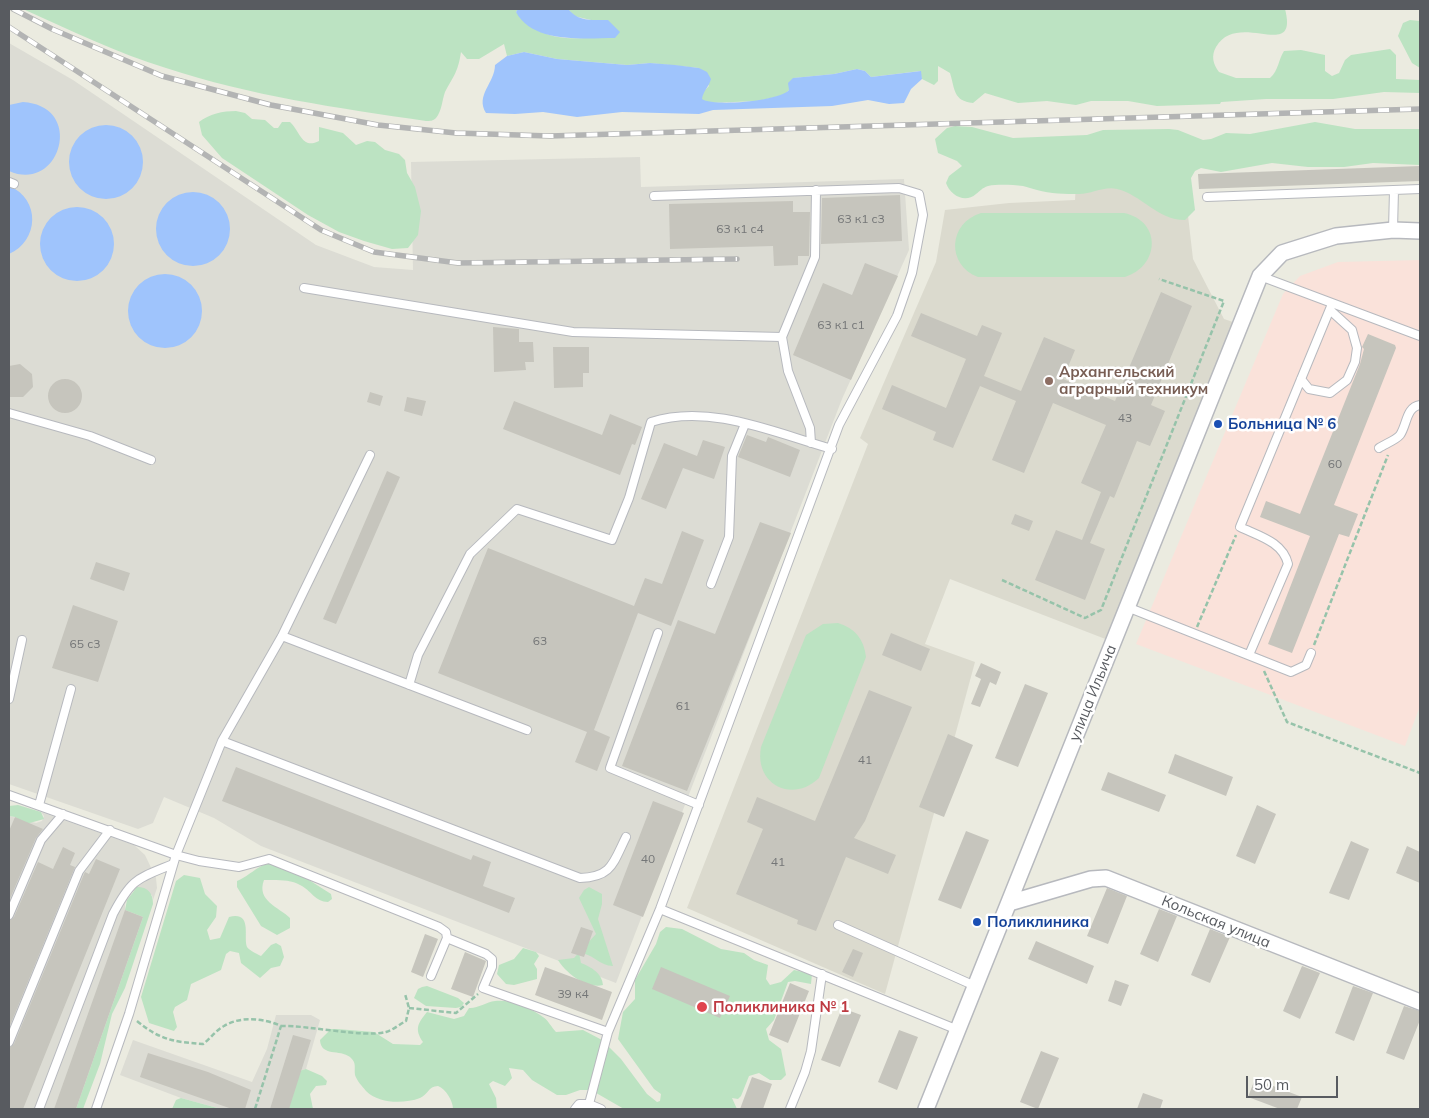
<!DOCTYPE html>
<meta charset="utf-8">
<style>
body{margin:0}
#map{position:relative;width:1429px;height:1118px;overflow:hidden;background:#ebebe0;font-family:Mulish,sans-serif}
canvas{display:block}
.frame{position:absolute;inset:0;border:10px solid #585b60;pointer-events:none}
.scale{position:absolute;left:1246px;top:1076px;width:92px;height:22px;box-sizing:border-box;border:2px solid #585b60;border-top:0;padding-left:6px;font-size:15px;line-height:18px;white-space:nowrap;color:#585b60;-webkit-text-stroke:4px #fff;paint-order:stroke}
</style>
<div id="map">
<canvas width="1429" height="1118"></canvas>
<div class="frame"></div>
<div class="scale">50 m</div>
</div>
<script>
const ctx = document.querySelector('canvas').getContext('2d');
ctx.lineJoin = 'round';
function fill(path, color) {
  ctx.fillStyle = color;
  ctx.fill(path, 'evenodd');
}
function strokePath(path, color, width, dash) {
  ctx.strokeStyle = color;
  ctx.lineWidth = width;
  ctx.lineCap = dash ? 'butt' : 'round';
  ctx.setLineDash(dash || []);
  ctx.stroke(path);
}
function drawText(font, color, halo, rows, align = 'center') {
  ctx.font = font + ' Mulish,sans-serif';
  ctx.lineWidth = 5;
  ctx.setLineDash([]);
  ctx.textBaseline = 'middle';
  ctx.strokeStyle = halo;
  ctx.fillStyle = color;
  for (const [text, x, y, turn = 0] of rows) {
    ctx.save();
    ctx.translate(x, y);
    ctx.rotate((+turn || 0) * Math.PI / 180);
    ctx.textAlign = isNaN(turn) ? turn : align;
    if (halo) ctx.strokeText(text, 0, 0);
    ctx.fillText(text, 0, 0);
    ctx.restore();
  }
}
const industrial = new Path2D(`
 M9,43l64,37 243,165 58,22 39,3 -2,-108 229,-5 1,30 263,-8 5,71 -67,149 -226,584 -355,-137 -47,-28 -50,-21 -11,26 -15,6 -129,-45z
 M41,812l93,33 11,10 11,23 1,10 -4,12 -1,-5 -19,-4 -8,13v6l18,7 -67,192h-67v-293l27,7 6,-2 2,-5z
 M276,1015h35l9,5 -14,49 -7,2 -15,38h-63l-40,-11 -61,-23 13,-35 119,42 15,-33z`);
const education = new Path2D(`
 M1184,181l9,78 31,60 12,4 -128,317 -158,-61 -25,65 50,18 -90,332 -198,-86 181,-464 -8,-6 76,-176 9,-52 64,-7 66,-3 1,-17z`);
const medical = new Path2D(`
 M1420,260v446l-15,40 -269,-102 147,-350 17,-18 38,-14z`);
const green = new Path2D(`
 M23,9h495l-2,3c21,22 39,28 69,26l6,-18 -17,-4 -6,-7h717c14,54 -47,0 -69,38 -5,9 -3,17 3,25l17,6h34c9,-8 8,-18 14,-27l17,-1 24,5v16l7,5 7,-3 6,-13 6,-5 39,-6 6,6v24l24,1v13l-36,-1 -51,7h-67l-45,3 -1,2 -63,2 -29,-5h-37l-15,4 -29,-4 -29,2 -33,-10 -12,10c-20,-2 -18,-14 -23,-30l-12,-7v15l-4,4 -12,-6 -2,-8 -49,6 -6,-6 -8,-2 -23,5 -40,4 -5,12 -5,5 -26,6 -49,2 -8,-3 2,-8 6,-6 -10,-18 -49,-5 -23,2 -70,-6 -33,-7 -17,4 -3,-12 -25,15h-12l-6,-7c-3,20 -7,23 -16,40 -3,8 -3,19 -9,26 -3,3 -6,3 -10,3 -88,-13 -175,-25 -260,-53 -49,-15 -96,-38 -143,-59z
 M1410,20l10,1v47l-8,-5 -14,-27 5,-13z
 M236,111l9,2 7,6 13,1 9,8h4l4,-6h8c10,9 12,28 29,19v-14l24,6 13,12 11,-4 8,1 10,8 14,4 6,6 2,13 8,14 6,24 -3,24 -10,13 -16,1 -28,-8 -25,-9 -31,-17 -86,-57 -20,-23 -3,-13c10,-8 24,-11 37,-11z
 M1315,122l40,7h65v36l-47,-2 -29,4h-36l-36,-4 -51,9 -20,-4 -6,3 -4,7 4,32 -10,10c-28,0 -43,-25 -68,-31 -13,-3 -25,5 -38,5 -13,0 -29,0 -42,-4 -5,-1 -9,-3 -14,-4 -11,-1 -24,-2 -35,0 -6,2 -8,5 -12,8 -11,10 -26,1 -30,-11l3,-7 13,-10 -5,-5 -19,-8 -3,-14 12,-11 8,-2 17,1 41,11 74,-3 16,-5 66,-1 9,1 25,10 8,-1 15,-6 24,1z
 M981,213h143c38,8 36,53 1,64h-147c-32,-12 -30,-54 3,-64z
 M838,623c17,5 26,16 28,34l-47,121c-27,26 -65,6 -58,-31l45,-112 17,-11z
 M18,805l23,7 3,7 -18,5 -11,-7 -6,-1v-10z
 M273,863l25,10 33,21 1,5 -4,3c-13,0 -17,-12 -28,-17 -10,-6 -25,-5 -36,-5 -8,21 15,27 26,38v10l-13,7 -16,-9 -24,-39v-6c13,-5 21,-17 36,-18z
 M184,875l16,3 5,16 12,12 -1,11 -9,13 3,10 10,-2 9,-21c24,-6 14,20 18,30 3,4 10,7 14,9l10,-11 5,-2 5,3 3,11 -4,9 -9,2 -11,10 -19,-15 -2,-10 -9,-2 -4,3 -5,16 -30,14 -4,16 -12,7 -2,5 4,15 -3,4 -25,-8 -8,-26 35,-116z
 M137,887c11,0 16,6 16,17l-28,84 -13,26 -12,50 -17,45h-7l67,-192 -18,-7 2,-10z
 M589,887l13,7v10l-4,15 15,47c-13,0 -21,-13 -34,-13l2,10c10,4 21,10 22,22 -17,4 -37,-12 -45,-25l16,-2 22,-24 -17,-36 5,-8z
 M666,927l16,2 39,20 23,4 10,7 14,5 -2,14 4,6 11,-3 13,-12 18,4 -1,10 -16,-3 -7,1 -14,38 -8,9 3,11 12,9 5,26 -5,5h-11l-11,-7 -10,3 -8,20 -3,3 -6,-1 5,11h-113l-33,-19h-11l-14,5h-9l-25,-15 -9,-10 -14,-2 3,10 -7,8 -12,-5 -4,3 7,14 1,11h-44c0,-8 -7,-20 -15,-23 -10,0 -10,9 -18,12 -16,6 -41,6 -54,-7 -4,-5 -9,-10 -11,-16 -1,-8 2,-12 -5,-18 -10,-8 -29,0 -30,-17l11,-11h6l37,3 19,12 27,1 3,-3c-9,-13 -5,-19 4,-30l27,7 10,-3 5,-8c8,1 17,-6 26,-7 15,-2 36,7 48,16 6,4 8,10 13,15l27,-2 19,10 19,19 26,35 10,8 3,-1 1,-7 -7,-5 -36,-50 5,-27 12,-13v-19l21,-36 4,-12z
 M523,948l13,4 3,4 -5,8 3,5v10l-23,6 -8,-1 -9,-10 2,-9 15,-6z
 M427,986l31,12 6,5 -3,4 -5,1 -30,-2 -12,-8 4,-9 4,-2z
 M306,1069l16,7 5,5 -1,4 -10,1 -6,8 3,15h-29l15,-38z
 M181,1098l40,11h-49l4,-9z`);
const water = new Path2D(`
 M518,9h50c11,13 24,11 40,11l12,12 -5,6c-31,0 -82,6 -99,-26z
 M524,52l33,7 70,6 23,-2 25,2 24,3 8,4 4,7c-2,8 -8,12 -9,20 12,8 77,2 87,-9l-1,-7 5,-5 41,-4 23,-5 8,2 6,6 50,-6 1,8 -11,10 -7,14 -15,1 -21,-4 -36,6 -119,4 -14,4 -77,-2 -45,5 -34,-5 -28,2 -29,-1c-11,-18 9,-30 9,-48l12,-9z
 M23,102c63,4 37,92 -14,69v-66z
 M69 162a37 37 0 1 1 74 0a37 37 0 1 1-74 0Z
 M9,186c32,13 30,55 0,68z
 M156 229a37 37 0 1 1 74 0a37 37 0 1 1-74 0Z
 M40 244a37 37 0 1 1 74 0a37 37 0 1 1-74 0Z
 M128 311a37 37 0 1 1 74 0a37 37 0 1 1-74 0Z`);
const building = new Path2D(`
 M1420,166v15l-221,8 -1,-15z
 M900,195l2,46 -81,3 1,-46z
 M793,201v11h17l-1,44h-11v9l-24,1 -1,-20 -103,3 -1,-45z
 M865,263l33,13 -47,104 -58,-25 30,-72 29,12z
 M1161,292l31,14 -41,99 14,6 -15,35 -13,-5 -23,57 -4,-2 -20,47 15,6 -20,51 -50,-20 21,-50 26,10 19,-48 -20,-9 25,-58 -53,-22 -29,70 -32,-13 24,-59 -36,-15 -27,62 -20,-8 3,-8 -54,-23 10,-24 54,23 20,-49 -55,-23 10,-23 56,23 5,-11 20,8 -18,43 37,15 23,-54 31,13 -12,29 52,22z
 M493,327l26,2v13h14l1,20h-9l1,8 -32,2z
 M1368,334l27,11 1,3 -62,157 24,9 -9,23 -10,-3 -47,119 -24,-9 42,-108 -50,-19 6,-16 34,13 60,-150 4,-15 -2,-2z
 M553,347h36v26h-6v14l-29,1z
 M20,364l12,10 1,13 -10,10h-14v-31z
 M48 396a17 17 0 1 1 34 0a17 17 0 1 1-34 0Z
 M370,392l13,4 -3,10 -13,-4z
 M407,397l19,4 -4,15 -18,-5z
 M514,401l88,34 8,-21 32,13 -7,18 -3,-1 -12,31 -117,-46z
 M747,435l19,7 2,-5 32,13 -10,27 -52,-20z
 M703,440l22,7 -11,32 -31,-11 -17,41 -25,-10 23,-56 33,13z
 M387,471l13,6 -64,147 -13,-5z
 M1015,514l18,7 -4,10 -18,-7z
 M760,522l31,11 -104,258 -65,-25 56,-146 37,14z
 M682,531l22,9 -33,86 -33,-13 -44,117 16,7 -13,34 -22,-9 12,-30 -149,-59 50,-125 146,58 11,-28 17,6z
 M96,562l34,11 -6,18 -34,-12z
 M73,605l45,16 -20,61 -46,-14z
 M891,633l39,16 -9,22 -39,-16z
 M981,663l20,9 -5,13 -6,-3 -10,25 -9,-3 10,-25 -6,-3z
 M1025,684l23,9 -30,74 -23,-9z
 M869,690l43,17 -47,114 -11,17 42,17 -8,19 -42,-17 -30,74 -19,-7 1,-4 -62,-26 27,-65 -16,-7 10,-25 58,24z
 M948,734l25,11 -29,72 -25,-10z
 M1175,754l58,23 -7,19 -58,-23z
 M236,767l235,93 2,-5 18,7 -8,24 32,12 -6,15 -287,-112z
 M1108,772l58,23 -7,17 -58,-22z
 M653,801l31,12 -41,104 -30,-12z
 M1257,805l19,9 -21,50 -19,-8z
 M15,817l28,12 -7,9 -27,63v-70z
 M966,831l23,9 -28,69 -23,-9z
 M1351,841l18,8 -20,51 -20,-7z
 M1407,846l13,6v31l-24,-10z
 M63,847l12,6 -5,12 5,2 -66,161v-107l5,-4 24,-55 15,7z
 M96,859l24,10 -97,240h-14v-61l5,-4 70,-170 1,-2 4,2z
 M1107,888l20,8 -19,48 -21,-8z
 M1159,909l18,7 -19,46 -18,-8z
 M125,910l18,7 -67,192h-22z
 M581,927l12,4 -9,26 -13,-4z
 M1210,929l20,8 -20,46 -19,-8z
 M425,934l13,5 -15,38 -12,-5z
 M1036,941l58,25 -7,18 -59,-25z
 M853,949l10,4 -10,24 -11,-5z
 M465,952l21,9 -13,36 -22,-8z
 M1302,966l18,7 -20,46 -17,-8z
 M545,967l67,25 -10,28 -67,-25z
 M661,967l69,29 -10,22 -68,-29z
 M1115,980l14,5 -8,21 -13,-5z
 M790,983l19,8 -21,52 -19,-8z
 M1353,986l20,7 -19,48 -19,-8z
 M1404,1006l16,5v9l-16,40 -18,-7z
 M842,1008l19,7 -21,52 -19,-7z
 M899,1030l19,7 -21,53 -19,-8z
 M293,1035l18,5 -22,69h-19z
 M1041,1051l18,7 -21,51 -18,-7z
 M148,1053l60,19 43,18 -6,19h-13l-92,-32z
 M752,1077l20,7 -9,25h-23z
 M1255,1079l47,18 -5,12h-17l-32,-12z
 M1143,1093l20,7 -3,9h-23z`);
const path = new Path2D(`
 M1002,580l83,38 16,-8 123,-309 -65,-22
 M1197,627l39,-92
 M1314,645l74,-190
 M1264,671l23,51 133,51
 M409,1008l47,5 22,-19
 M137,1021c23,19 37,21 66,23 7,-5 13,-14 21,-18 16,-10 40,-8 57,0l-26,83
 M281,1026c27,-1 83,12 105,6 7,-2 14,-8 20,-11l3,-13 -4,-14`);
const lane = new Path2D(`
 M9,182l5,2
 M1207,197l213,-8
 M1393,230l1,-40
 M1260,276l160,60
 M304,288l269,44 209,5
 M1301,379l8,10 21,4 17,-13 8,-18 2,-14 -5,-18 -22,-20
 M9,413l81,23 61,24
 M811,443l-1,-15 -22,-57 -6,-34 33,-80 1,-67
 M1379,448c6,-4 17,-8 21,-13 7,-10 6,-28 20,-30
 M711,584l18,-47 3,-81 13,-32
 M1127,607l164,65 15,-7 5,-12
 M658,633l-48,135 89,37
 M282,636l245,94
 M1249,655l39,-91c-5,-22 -29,-28 -48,-37l92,-223
 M409,685l9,-30 52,-101 47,-45 95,31 17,-42 22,-76c59,-19 124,11 181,27
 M9,699l13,-59
 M222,741l358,137c32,-1 33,-15 46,-41
 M9,795l167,60 46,-114 60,-105 88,-181
 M39,805l32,-116
 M660,909l298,121
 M9,915l32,-75 22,-26
 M838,925l137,61
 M447,938l39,16 6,5v8l-9,21 125,44
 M9,1042l70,-171 31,-41
 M589,1104l19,-72 52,-123 179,-484 58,-109 15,-43 11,-58 -4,-21 -20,-6 -245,8
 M39,1109l74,-195c19,-36 24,-35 60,-50
 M96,1109l33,-95 47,-159 23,6 40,6 30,-8 170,68 7,5 1,6 -16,38
 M575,1109l4,-5h10l12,5
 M790,1109l15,-37 6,-21 11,-77`);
const street = new Path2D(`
 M1009,903l82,-24 15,-1 314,124
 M926,1109l334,-833 22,-23 54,-17 57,-6 27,1`);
const rail = new Path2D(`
 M13,9l39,20 110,47 109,29 107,20 78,8 94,3 870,-27
 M9,27l312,203 53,22 84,11 279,-4`);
const markers = [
 [1049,381,5,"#8d6e63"],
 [1218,424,5,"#1a4fb4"],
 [977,922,5,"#1a4fb4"],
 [702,1007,6,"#e0444e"]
];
const numberNames = [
 ["63 к1 с3",861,219],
 ["63 к1 с4",740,229],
 ["63 к1 с1",841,325],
 ["43",1125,418],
 ["60",1335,464],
 ["63",540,641],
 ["65 с3",85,644],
 ["61",683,706],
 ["41",865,760],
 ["40",648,859],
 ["41",778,862],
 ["39 к4",573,994]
];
const educationNames = [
 ["Архангельский",1059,372],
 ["аграрный техникум",1059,389]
];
const transitNames = [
 ["Больница № 6",1228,424],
 ["Поликлиника",987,922]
];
const streetNames = [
 ["улица Ильича",1093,693,-68],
 ["Кольская улица",1216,922,22]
];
const healthNames = [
 ["Поликлиника № 1",713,1007]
];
fill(industrial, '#dcdcd4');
fill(education, '#dbdace');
fill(medical, '#fae2da');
fill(green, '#bce3c2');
fill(water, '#9fc4fc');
fill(building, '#c6c5bd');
strokePath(lane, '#b7b9be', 10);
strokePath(street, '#b7b9be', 18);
strokePath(path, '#96c3aa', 2.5, [5, 2.5]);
strokePath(lane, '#fff', 8);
strokePath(street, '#fff', 15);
strokePath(rail, '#b3b4b4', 5.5);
strokePath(rail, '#fff', 4, [11]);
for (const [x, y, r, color] of markers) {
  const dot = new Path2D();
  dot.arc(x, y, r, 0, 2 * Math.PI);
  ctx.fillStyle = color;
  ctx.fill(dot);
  strokePath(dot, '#fff', 2);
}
drawText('12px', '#747677', null, numberNames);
drawText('bold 15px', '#785e54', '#fff', educationNames, 'left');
drawText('bold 15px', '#164399', '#fff', transitNames, 'left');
drawText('15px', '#585b60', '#fff', streetNames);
drawText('bold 15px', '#be3a42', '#fff', healthNames, 'left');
</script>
